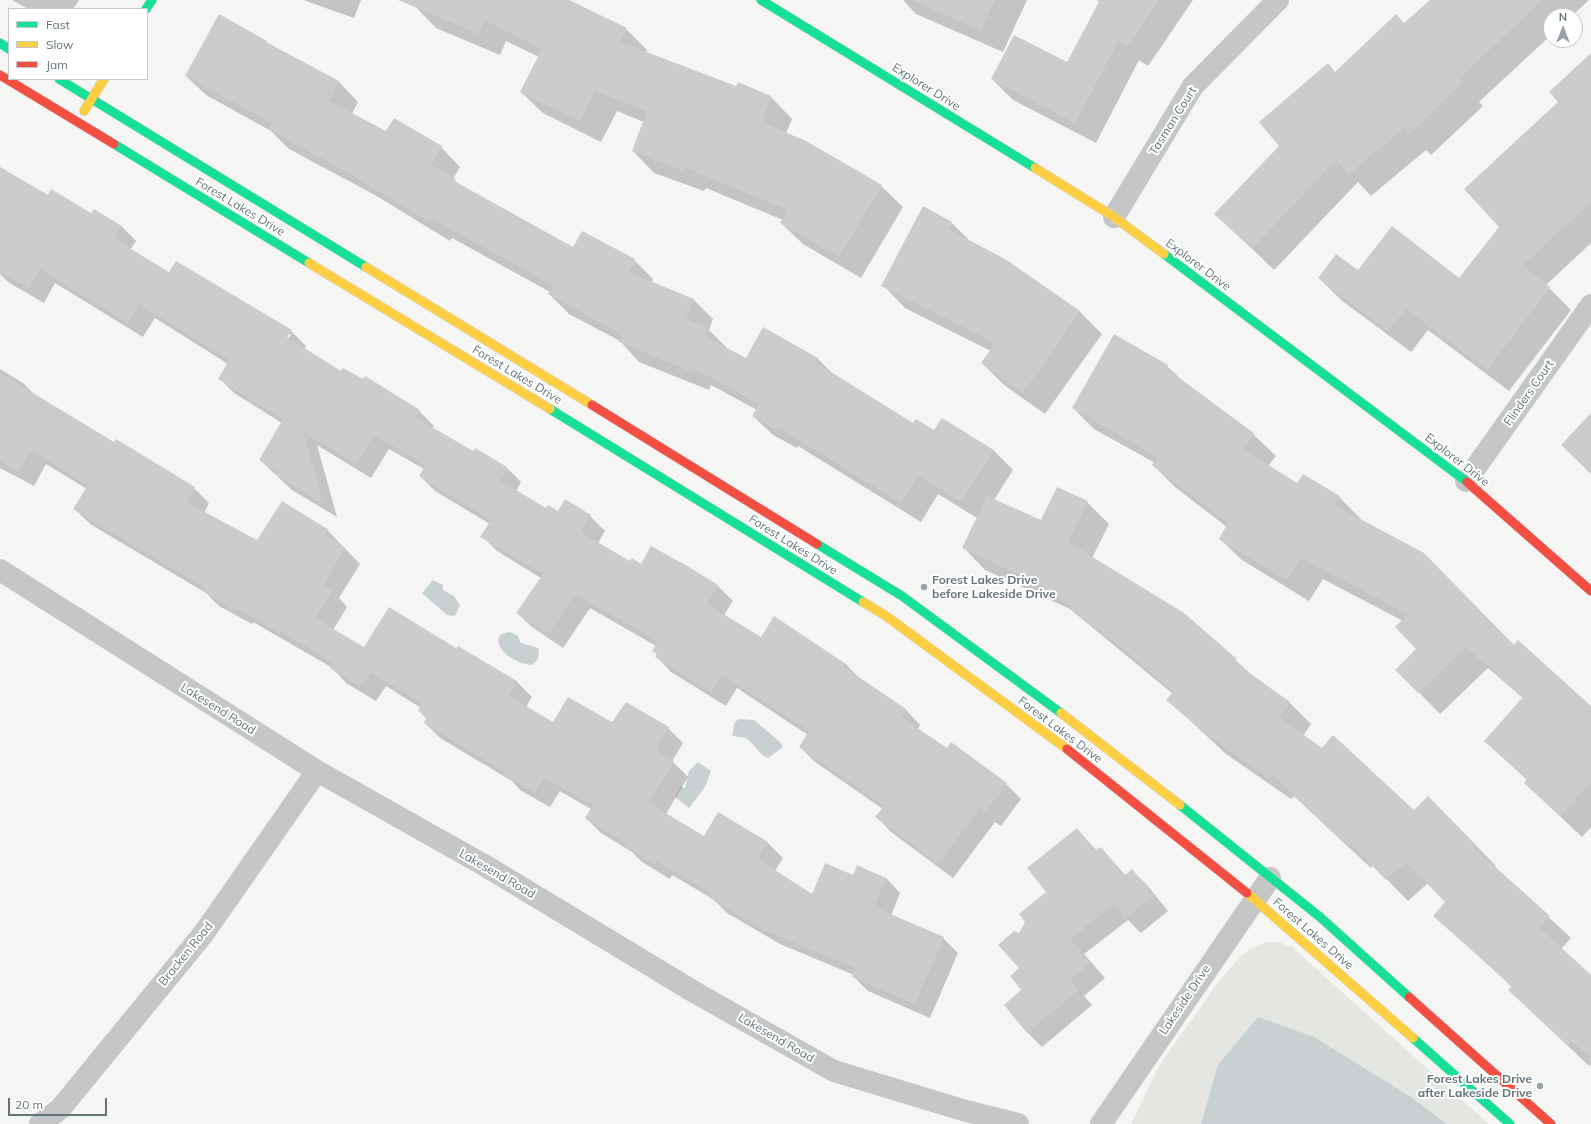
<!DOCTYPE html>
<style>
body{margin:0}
#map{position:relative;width:1591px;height:1124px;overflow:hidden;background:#f5f5f4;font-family:Mulish,sans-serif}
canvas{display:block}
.legend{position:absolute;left:8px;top:8px;width:140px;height:72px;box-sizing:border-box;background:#fff;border:1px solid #c1c8ca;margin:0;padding:5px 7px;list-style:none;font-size:12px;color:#63757b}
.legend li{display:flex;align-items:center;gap:8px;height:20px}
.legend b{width:20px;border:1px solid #c1c8ca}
.north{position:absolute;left:1543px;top:8px;width:40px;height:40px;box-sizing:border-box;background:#fff;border:1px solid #c1c8ca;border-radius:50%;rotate:0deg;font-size:11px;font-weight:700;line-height:16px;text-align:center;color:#63757b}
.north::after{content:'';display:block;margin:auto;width:14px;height:18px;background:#96a2a5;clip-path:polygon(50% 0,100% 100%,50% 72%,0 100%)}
.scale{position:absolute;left:8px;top:1098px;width:99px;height:18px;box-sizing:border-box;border:2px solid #63757b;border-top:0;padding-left:5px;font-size:12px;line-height:14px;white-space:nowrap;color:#63757b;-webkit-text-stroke:3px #fff;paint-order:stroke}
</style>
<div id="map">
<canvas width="1591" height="1124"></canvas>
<ul class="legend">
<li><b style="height:5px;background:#16e098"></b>Fast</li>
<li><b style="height:5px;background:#ffcf43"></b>Slow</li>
<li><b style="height:5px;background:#f24e42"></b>Jam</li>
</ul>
<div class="north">N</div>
<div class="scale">20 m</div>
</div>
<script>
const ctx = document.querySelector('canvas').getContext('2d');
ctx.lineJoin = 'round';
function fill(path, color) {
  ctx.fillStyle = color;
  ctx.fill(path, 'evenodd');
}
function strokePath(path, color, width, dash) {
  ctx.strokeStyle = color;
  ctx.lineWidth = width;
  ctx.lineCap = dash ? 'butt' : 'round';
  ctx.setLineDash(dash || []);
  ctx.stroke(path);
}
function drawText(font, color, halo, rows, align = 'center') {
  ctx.font = font + ' Mulish,sans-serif';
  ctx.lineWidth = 4;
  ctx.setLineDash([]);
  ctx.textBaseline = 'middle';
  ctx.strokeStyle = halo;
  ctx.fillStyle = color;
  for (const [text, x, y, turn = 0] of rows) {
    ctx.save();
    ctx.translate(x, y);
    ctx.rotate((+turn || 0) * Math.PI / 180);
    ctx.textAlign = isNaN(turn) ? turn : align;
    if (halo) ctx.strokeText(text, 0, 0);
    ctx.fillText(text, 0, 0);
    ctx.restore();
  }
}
const green = new Path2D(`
 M1266,942h15l4,4h6l198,178h-358l28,-58 60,-85 23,-26 8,-6z`);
const water = new Path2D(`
 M433,580l10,5v5l11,6 6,9 -5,11 -8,-1 -25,-22z
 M510,632l8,4 2,6c7,4 13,3 19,7l-1,10 -6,6c-14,-1 -33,-11 -34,-26l3,-5z
 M739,719l15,1 26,22 3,5 -15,11c-10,-4 -12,-13 -21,-19 -5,-3 -10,-1 -15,-4l3,-13z
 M698,762l13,9 -6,16 -16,21 -14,-11 6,-11 4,2 4,-17z
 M1258,1017l56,20 97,60 35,27h-245l17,-59z`);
const shadow = new Path2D(`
 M12,0h67l-6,9h-45z
 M303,0h58l-7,18z
 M417,0h150l59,29 21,21 -1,3 91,34 1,-4 33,14 21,22 -6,14 95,53 22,21 -42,71 -58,-34 -22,-21 2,-3 -77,-32 -2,3 -50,-18 -21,-22 11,-29 -27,-11 -16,31 -58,-29 -22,-21 18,-35 -33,-16 -6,14 -64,-27 -21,-22z
 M903,0h124l-24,52 -87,-38z
 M1097,0h96l-45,66 -9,-6 -43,83 -83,-43 -21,-21 75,-16 33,-60z
 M1431,0h158l-17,16h-21v19l-72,67 4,4 -52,49 -5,-5 -55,46 -13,-14 -84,88 -36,-35 43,-89 47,-81 8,8 69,-48z
 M266,42l5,4 68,36 19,20 -6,12 34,19 55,14 19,20 -7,12 8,7 113,62 60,12 19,19 -1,3 42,18 19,19 -4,11 18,18 19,12 71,-2 16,16 81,51 79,25 20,20 -19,30 47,22 46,-20 22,22 -17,34 92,56 69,62 36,26 22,22 -8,12 111,75 36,8 46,47 -1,1 76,71 -10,11 30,28v87l-2,2 -58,-55 -22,-21 3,-3 -77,-72 12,-13 -19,-19 -20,18 -35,-36 -2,3 -77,-72 -3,3 -65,-45 -58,-54 5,-6 -103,-85 -85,-39 -21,-22 13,-30 -39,-24 -17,28 -123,-76 -1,2 -24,-13 -20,-19 4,-6 -46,-25 -2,5 -70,-28 -19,-21 -51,-27 -20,-20 1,-2 -98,-54 -2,3 -75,-46 -86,-46 -18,-18 -65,-36 -20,-19z
 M1591,54v189l-45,42 25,25 -62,81 -81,-61 -17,22 -70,-52 -22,-22 39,-6 102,8 40,-53 59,-125z
 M0,167l48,29 73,30 15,15 -6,9 40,24 121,57 15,15 -2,3 37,23 78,39 15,15 -2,2 41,25 33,14 15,15 -5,9 30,19 44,6 15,15 -7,12 33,20 10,2 47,3 30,18 15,15 -9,14 37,23 85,26 14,15 46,31 14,15 -3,5 30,19 4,-6 55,41 15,15 -20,27 -6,-4 -42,56 -62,-46 -14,-15 6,-8 -68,-47 -15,-15 8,-12 -71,-47 -11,18 -55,-34 -14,-15 1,-2 -5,-4 3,-5 -66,-38 -27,40 -31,-21 -15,-14 24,-35 -44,-27 -15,-15 8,-12 -55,-33 -15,-15 4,-7 -35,-20 -18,29 -54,-33 20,72 -45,-27 -32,-30 22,-37 -48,-30 -15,-15 9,-14 -73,-46 -12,19 -88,-54 -11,20 -36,-21 -8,-8zM288,334h3l-5,8 -2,-1z
 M952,223l20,20 32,16 76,53 22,22 -57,80 -41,-29 -22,-22 9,-12 -86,-43 -22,-23z
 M1167,366l18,17 69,52 22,21 -8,10 30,18 41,13 22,22 -1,1 231,188v119l-9,10 -35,-33 -22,-21 2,-3 -42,-39 38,-43 -35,-30 -48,46 -43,-44 21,-21 -15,-28 -80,-42 -14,22 -67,-41 -22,-21 7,-12 -52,-40 -22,-22 2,-2 -61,-34 -21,-21z
 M0,369l23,14 12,12 80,48 79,45 15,15 -5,10 53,29 71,-11 32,33 -21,34 8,9 -14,23 31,19 93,1 1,-3 59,35 15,15 -6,10 28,16 59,1 55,4 15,15 -11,18 16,16 -22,37 38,24 15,-25 49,30 15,15 -8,13 38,24 40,-18 33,1 14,15 -9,23 52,22 15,15 -28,65 -62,-27 -15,-15 1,-1 -74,-31 -53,-31 -14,-14 -41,-24 -2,4 -28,-17 -10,-10 -31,-19 -15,-15 5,-9 -31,-18 -10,16 -30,-17 -8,-9 -72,-43 -15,-15 2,-4 -8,-8 2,-3 -35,-22 -10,15 -30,-18 -15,-16 -78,-45 -1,2 -33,-18 -13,-13 -116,-69 -15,-15 12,-20 -41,-25 -12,22 -34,-18z
 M1077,829l20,22 4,-3 25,28 6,-6 15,15 21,26 -27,22 -13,-13 -44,34 21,24 -21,18 8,9 -50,42 -15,-15 -7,-64 -1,-34 28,-42z`);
const building = new Path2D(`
 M398,0h171l58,28 -7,14 116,44 2,-4 33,14 -10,26 45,19 76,44 -43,72 -59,-34 8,-13 -104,-43 -1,4 -51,-20 15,-40 -52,-20 -15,30 -60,-29 22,-43 -58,-29 -5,14z
 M912,0h83l-14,31z
 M1100,0h59l-32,46 -8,-6 -44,83 -84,-44 23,-44 53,27z
 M1430,0h113l-85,79 4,4 -53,51 -5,-6 -55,46 -13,-15 -84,90 -38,-35 65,-68 -20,-24 69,-59 7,9 61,-58 8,9z
 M219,14l48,27 -1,1 73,39 -10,20 57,30 8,-13 48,28 -11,19 25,14 -2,2 119,66 9,-16 53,28 -7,13 66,27 -8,20 22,9 -4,8 42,22 17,-31 55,31 -3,4 98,61 3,-4 18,11 8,-12 52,32 -33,52 -43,-27 -17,28 -123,-76 -1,3 -25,-14 7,-12 -67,-37 -2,4 -71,-29 3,-8 -74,-40 5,-9 -121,-66 -2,3 -72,-43v-1l-90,-49 4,-6 -87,-47z
 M1591,53v149l-69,64 28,21 -63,83 -81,-61 -18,22 -70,-53 18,-24 22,16 34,-44 67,52 40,-51 -35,-38 94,-87 -9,-10z
 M0,167l48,28 3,-6 40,24 3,-4 28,17 -9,12 56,34 7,-11 116,69 -5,7 54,34 2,-3 20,11 2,-3 55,34 -5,7 58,34 2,-3 32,19 -8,13 47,28 2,-3 10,6 7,-12 26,16 -11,17 50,29 2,-3 9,6 10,-18 38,21 29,18 -11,19 54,33 13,-21 72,48 -2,3 62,42 -5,8 46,31 4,-6 56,41 -22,29 -5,-4 -42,56 -63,-47 9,-11 -85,-59 10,-16 -87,-57 -11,18 -56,-35 2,-3 -5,-3 6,-10 -83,-47 -27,40 -32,-21 27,-39 -63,-37 11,-17 -72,-44 7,-11 -52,-30 -18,29 -53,-32 21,72 -48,-29 2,-3 -19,-12 24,-41 -65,-40 11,-19 -90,-56 -11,19 -88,-54 -11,19 -29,-16z
 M923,206l29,16 -4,7 57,30 75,52 -57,82 -42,-30 14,-20 -114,-57z
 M1114,334l54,31 -2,3 89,66 -12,15 54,34 6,-9 37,22 -6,9 90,48 90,92 4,-5 73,66v77l-31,33 -36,-33 3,-4 -43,-38 39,-44 -57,-50 -48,46 -23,-23 21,-21 -21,-22 13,-13 -107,-56 -14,22 -68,-41 9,-16 -76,-58 6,-8 -86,-49z
 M0,373l114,69 2,-3 79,48 -9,15 71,38 25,-39 47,29 -4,5 20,13 -22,37 10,6 -18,27 49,29 25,-40 67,41 2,-2 59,35 -8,15 44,26 15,-25 44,25 14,-20 43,25 -14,23 19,11 -25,42 55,33 14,-24 50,30 -10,17 54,35 13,-31 28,12 4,-10 29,13 -12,29 70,30 -29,67 -63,-27 4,-9 -92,-38 -54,-32 3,-4 -56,-33 -2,3 -29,-17 1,-3 -42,-26 8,-13 -49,-28 -9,16 -31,-18 2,-2 -82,-50 3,-7 -9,-5 4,-7 -51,-32 -10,15 -31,-19 3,-5 -52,-32 -2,2 -41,-25 -2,2 -33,-19 2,-3 -132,-79 15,-24 -57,-35 -13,22 -18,-12z
 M1591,413v61l-30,-29z
 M1057,487l31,14 -20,41 116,71 53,46 -3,3 56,40 -11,15 43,31 11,-13 81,75 14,-14 47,48 -3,2 78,70 -10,12 51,47v82l-20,-16 -4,4 -59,-55 4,-4 -79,-70 12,-14 -39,-40 -20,18 -35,-36 -3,3 -76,-72 -3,4 -65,-47 -38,-32 7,-8 -54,-47 -1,1 -71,-58 -85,-40 25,-52 54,24z
 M1077,828l18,23 6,-4 23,29 8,-7 22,27 -29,22 -11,-14 -44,35 20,24 -20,17 8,10 -51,43 -23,-28 17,-15 -11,-14 9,-8 -21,-23 16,-14 5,2 6,-11 -6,-8 27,-22 -19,-24z`);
const street = new Path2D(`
 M1114,217l79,-131 85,-86
 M1466,481l125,-176
 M0,570l317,201 167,94 212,128 138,78 132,40 52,13
 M40,1124l20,-15 144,-176 113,-162
 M1101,1124l169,-246`);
const fast = new Path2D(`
 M761,0l274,168
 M146,9l6,-9
 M0,43l9,6
 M59,79l307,188
 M114,144l195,119
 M1164,254l303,228
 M550,409l313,193
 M817,544l85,52 159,117
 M1180,805l140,112 89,80
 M1413,1038l97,86`);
const slow = new Path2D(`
 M84,111l20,-32
 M1035,168l79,49 50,37
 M309,263l241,146
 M366,267l226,138
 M863,602l23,14 181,133
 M1061,713l119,92
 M1247,893l166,145`);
const jam = new Path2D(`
 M0,75l114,69
 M592,405l225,139
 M1467,482l124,109
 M1067,749l180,144
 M1409,997l142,127`);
const markers = [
 [924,587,4,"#96a2a5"],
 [1540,1086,4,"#96a2a5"]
];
const streetNames = [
 ["Explorer Drive",926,87,32],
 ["Tasman Court",1173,121,-58],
 ["Forest Lakes Drive",240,207,31],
 ["Explorer Drive",1198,265,37],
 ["Forest Lakes Drive",517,375,31],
 ["Flinders Court",1529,393,-55],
 ["Explorer Drive",1457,460,38],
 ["Forest Lakes Drive",793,545,32],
 ["Lakesend Road",218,709,32],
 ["Forest Lakes Drive",1060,730,37],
 ["Lakesend Road",497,874,30],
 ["Forest Lakes Drive",1313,934,41],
 ["Bracken Road",186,954,-51],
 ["Lakeside Drive",1185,1000,-56],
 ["Lakesend Road",776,1038,30]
];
const poiNames = [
 ["Forest Lakes Drive",932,580],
 ["before Lakeside Drive",932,594],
 ["Forest Lakes Drive",1532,1079,"right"],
 ["after Lakeside Drive",1532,1093,"right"]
];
fill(green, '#e4e6e1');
fill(water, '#c7d1d2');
fill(shadow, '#0003');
fill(building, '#cbcdcd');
strokePath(fast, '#d0d2d2', 10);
strokePath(slow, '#d0d2d2', 10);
strokePath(jam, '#d0d2d2', 10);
strokePath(street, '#c5c7c7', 22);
strokePath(fast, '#16e098', 9);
strokePath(slow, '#ffcf43', 9);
strokePath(jam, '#f24e42', 9);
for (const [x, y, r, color] of markers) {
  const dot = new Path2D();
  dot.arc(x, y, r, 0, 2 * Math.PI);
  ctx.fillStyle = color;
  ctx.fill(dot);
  strokePath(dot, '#fff', 1.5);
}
drawText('12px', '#63757b', '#fff', streetNames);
drawText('bold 12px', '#63757b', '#fff', poiNames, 'left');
</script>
